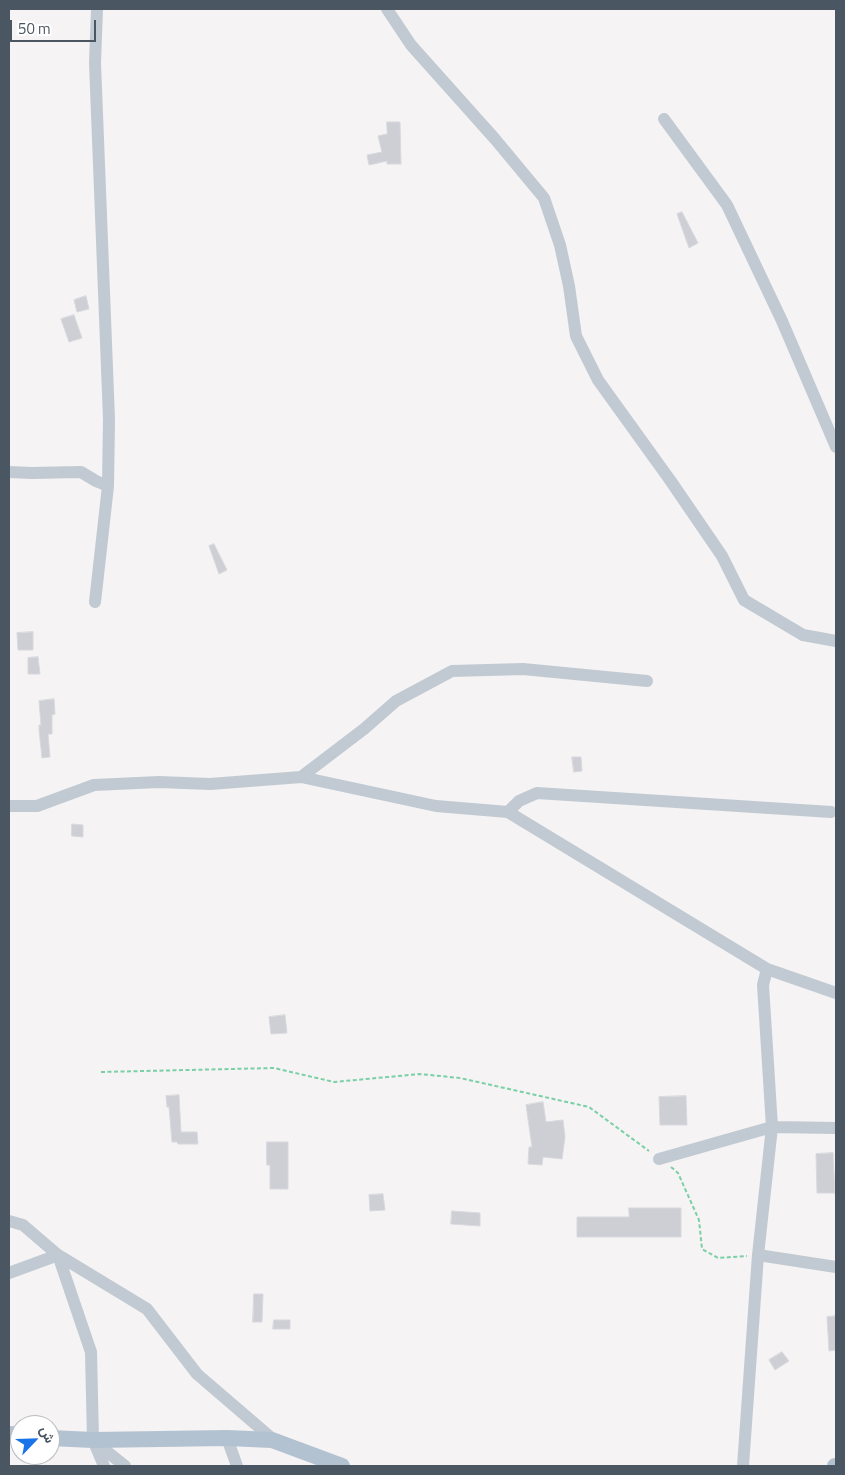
<!DOCTYPE html>
<meta charset="utf-8">
<style>
body{margin:0}
#map{position:relative;width:845px;height:1475px;overflow:hidden;background:#f5f3f3;font-family:"Titillium Web",Vazirmatn,sans-serif}
canvas{display:block}
.frame{position:absolute;inset:0;border:10px solid #4a5661;pointer-events:none}
.north{position:absolute;left:10px;top:1415px;width:50px;height:50px;box-sizing:border-box;background:#fff;border:1px solid #b7bbc0;border-radius:50%;rotate:66deg;font-size:14px;font-weight:700;line-height:20px;text-align:center;color:#4a5661}
.north::after{content:'';display:block;margin:auto;width:18px;height:22px;background:#1a73e8;clip-path:polygon(50% 0,100% 100%,50% 72%,0 100%)}
.scale{position:absolute;left:10px;top:20px;width:86px;height:22px;box-sizing:border-box;border:2px solid #4a5661;border-top:0;padding-left:6px;font-size:15px;line-height:18px;white-space:nowrap;color:#4a5661;-webkit-text-stroke:4px #fff;paint-order:stroke}
</style>
<div id="map">
<canvas width="845" height="1475"></canvas>
<div class="frame"></div>
<div class="north">ش</div>
<div class="scale">50 m</div>
</div>
<script>
const ctx = document.querySelector('canvas').getContext('2d');
ctx.lineJoin = 'round';
function fill(path, color) {
  ctx.fillStyle = color;
  ctx.fill(path, 'evenodd');
}
function strokePath(path, color, width, dash) {
  ctx.strokeStyle = color;
  ctx.lineWidth = width;
  ctx.lineCap = dash ? 'butt' : 'round';
  ctx.setLineDash(dash || []);
  ctx.stroke(path);
}
const building = new Path2D(`
 M387,122h13l1,42h-14v-3l-18,4 -2,-10 15,-3 -4,-16 9,-2z
 M682,212l16,31 -9,5 -12,-34z
 M86,296l3,13 -12,3 -3,-12z
 M74,315l8,23 -13,4 -8,-23z
 M214,544l13,26 -8,4 -10,-28z
 M33,632v18h-15l-1,-17z
 M38,657l2,17h-12v-16z
 M54,699l1,15 -3,1v19h-4l2,23 -8,1 -3,-28v-5h2l-2,-24z
 M572,757h9l1,14 -8,1z
 M72,824l11,1v12l-11,-1z
 M285,1015l2,18 -16,1 -2,-17z
 M179,1095l2,37h16l1,12h-20l-1,-2h-5l-3,-35h-2l-1,-11z
 M686,1096l1,29h-27l-1,-28z
 M543,1102l3,20 17,-2 2,17 -3,22 -19,-2 -1,8 -14,-1 1,-17h3l-6,-42z
 M267,1142h21v47h-18v-24h-3z
 M833,1153l2,40h-18l-1,-39z
 M383,1194l2,16 -15,1 -1,-16z
 M629,1208h52v29h-104v-20h52z
 M452,1211l28,2v13l-29,-2z
 M254,1294h9l-1,28h-9z
 M836,1316v34l-7,1 -2,-34z
 M274,1320h16v9h-17z
 M782,1352l7,9 -14,9 -6,-10z`);
const path = new Path2D(`
 M101,1072l173,-4 60,14 86,-8 40,4 129,29 60,44
 M671,1167l7,6 21,47 3,29 16,9 29,-2`);
const minor = new Path2D(`
 M97,9l-2,54 14,356 -1,67
 M387,9l24,36 84,94 49,59 16,47 9,41 7,50 22,44 72,100 52,76 22,44 59,35 33,6
 M664,119l63,86 55,116 54,126
 M9,472l23,1 49,-1 15,9 12,5 -13,116
 M301,777l135,29 72,6 259,157 69,24
 M9,806h28l57,-21 65,-3 51,2 91,-7 63,-48 32,-28 56,-30 71,-2 124,12
 M508,812l11,-11 18,-8 294,19
 M659,1159l113,-32 64,1
 M9,1221l14,4 35,30 89,54 50,65 78,67
 M758,1255l78,12
 M9,1273l49,-18 33,97 2,88 11,26
 M227,1438l10,28
 M95,1442l30,24
 M743,1466l15,-211 14,-128 -9,-142 4,-16`);
const major = new Path2D(`
 M9,1434l11,1
 M50,1438l43,2 134,-2 45,2 70,26
 M835,1466h1`);
fill(building, '#cdcfd5');
strokePath(building, '#d7d9de', 1);
strokePath(path, '#7ad0a6', 2, [4, 2.5]);
strokePath(minor, '#c1cad2', 12);
strokePath(major, '#b3c2d1', 16);
</script>
